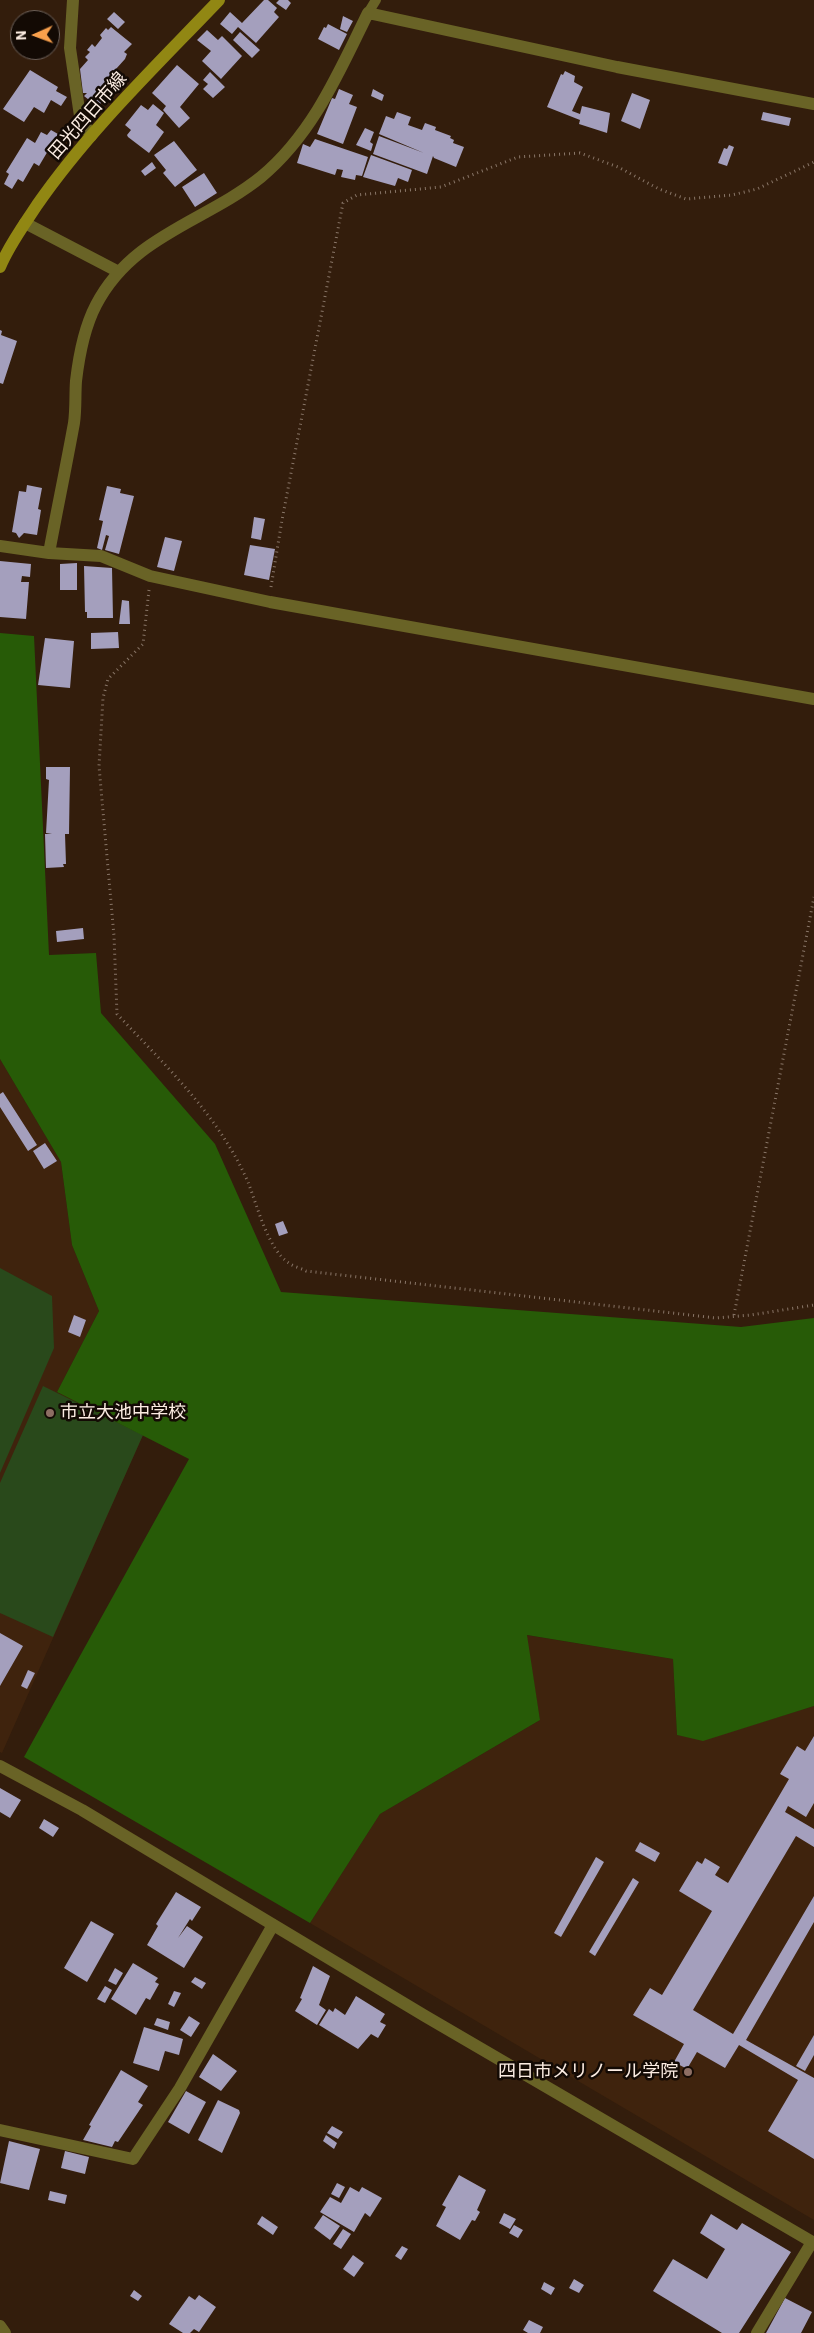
<!DOCTYPE html>
<meta charset="utf-8">
<style>
body{margin:0}
#map{position:relative;width:814px;height:2333px;overflow:hidden;background:#331d0c;font-family:"IBM Plex Sans",sans-serif}
canvas{display:block}
.north{position:absolute;left:10px;top:10px;width:50px;height:50px;box-sizing:border-box;background:#130a04;border:1px solid #70645d;border-radius:50%;rotate:268deg;font-size:14px;font-weight:700;line-height:20px;text-align:center;color:#fbece2}
.north::after{content:'';display:block;margin:auto;width:18px;height:22px;background:#f9a04c;clip-path:polygon(50% 0,100% 100%,50% 72%,0 100%)}
</style>
<div id="map">
<canvas width="814" height="2333"></canvas>
<div class="north">N</div>
</div>
<script>
const ctx = document.querySelector('canvas').getContext('2d');
ctx.lineJoin = 'round';
function fill(path, color) {
  ctx.fillStyle = color;
  ctx.fill(path, 'evenodd');
}
function strokePath(path, color, width, dash) {
  ctx.strokeStyle = color;
  ctx.lineWidth = width;
  ctx.lineCap = dash ? 'butt' : 'round';
  ctx.setLineDash(dash || []);
  ctx.stroke(path);
}
function drawText(font, color, halo, rows, align = 'center') {
  ctx.font = font + ' "IBM Plex Sans","Noto Sans JP",sans-serif';
  ctx.lineWidth = 5;
  ctx.setLineDash([]);
  ctx.textBaseline = 'middle';
  ctx.strokeStyle = halo;
  ctx.fillStyle = color;
  for (const [text, x, y, turn = 0] of rows) {
    ctx.save();
    ctx.translate(x, y);
    ctx.rotate((+turn || 0) * Math.PI / 180);
    ctx.textAlign = isNaN(turn) ? turn : align;
    if (halo) ctx.strokeText(text, 0, 0);
    ctx.fillText(text, 0, 0);
    ctx.restore();
  }
}
const built = new Path2D(`
 M0,1059l61,103 11,83 27,66 -42,81 86,43 -141,318 -2,-1z
 M526,1635l147,24 4,76 26,5 111,-34v514l-504,-297 70,-109 160,-94z`);
const green = new Path2D(`
 M0,1268l52,28 2,52 -54,125z
 M43,1386l100,49 -90,202 -53,-24v-130z`);
const forest = new Path2D(`
 M0,633l34,3 15,319 47,-2 5,60 114,131 66,148 460,35 73,-9v388l-111,35 -26,-6 -4,-76 -146,-24 13,85 -160,94 -70,109 -286,-166 165,-298 -132,-67 42,-81 -27,-66 -11,-83 -61,-103z`);
const building = new Path2D(`
 M264,0h4l9,8 -3,4 5,5 -23,26 -18,-16 -6,7 -12,-10 10,-12 12,11z
 M279,0h9l3,3 -5,7 -10,-7z
 M114,12l11,10 -7,7 -11,-10z
 M343,16l10,5 -6,11 -7,-3z
 M328,24l19,10 -8,16 -21,-11 6,-12 2,1z
 M111,27l21,17 -8,8 3,2 -2,5 -18,20 7,6 -16,22 -14,-11 3,-3h-4l-3,-24 8,-9 -3,-3 5,-5 -3,-2 5,-6 3,3 7,-9 -2,-3 6,-7 2,2z
 M207,30l11,10 4,-4 20,20 -21,23 -19,-18 9,-10 -14,-11z
 M240,32l20,18 -8,8 -19,-18z
 M177,65l22,19 -19,23 10,11 -11,10 -16,-18 3,-4 -14,-13z
 M30,70l28,17 -2,4 11,6 -6,9 -10,-6 -7,13 -10,-6 -10,15 -21,-13z
 M565,71l10,5 -1,6 9,5 -11,24 8,3 2,-8 28,7 -3,20 -28,-9 1,-4 -33,-13 14,-33 2,1z
 M210,72l15,15 -12,11 -10,-9 5,-5 -5,-4z
 M339,89l14,6 -4,9 8,3 -14,37 -26,-10 15,-36 3,1z
 M373,89l11,6 -2,6 -11,-5z
 M632,93l18,7 -10,29 -19,-8z
 M153,104l11,9 -8,12 8,7 -15,21 -21,-16 -1,-2 4,-5 -6,-5 16,-20 7,5z
 M397,112l14,5 -3,8 14,5 3,-7 11,4 -1,3 16,6 -1,2 4,2 -1,3 11,4 -8,20 -22,-9 -1,-2 -6,18 -54,-20 6,-18 45,17 -45,-19 7,-18 8,3z
 M763,112l28,6 -2,8 -28,-6z
 M365,128l9,4 -4,10 3,2 -2,7 -15,-6z
 M51,130l7,4 -19,32 -5,-3 -11,19 -5,-3 -6,10 -8,-5 5,-10 -3,-2 21,-34 8,5 6,-11 6,3z
 M315,139l53,18 -6,19 -6,-1 -1,5 -14,-3 2,-7 -6,-1 -2,6 -38,-12 6,-19 7,3z
 M174,141l23,29 -22,17 -12,-14 3,-3 -12,-15z
 M729,145l5,2 -7,19 -9,-3 6,-15 3,1z
 M371,155l41,15 -4,12 -10,-4 -3,8 -32,-9z
 M152,162l4,6 -11,8 -4,-5z
 M204,173l13,20 -22,14 -13,-20z
 M0,330l2,1 -1,4 16,6 -14,43 -3,-1z
 M27,485l15,3 -4,21 3,1 -4,25 -13,-2 -5,5 -3,-5 -4,-1 7,-41 7,1z
 M107,486l14,3 -1,4 14,3 -15,58 -14,-4 4,-14 -3,-1 -4,15 -5,-2 6,-27 -4,-1z
 M254,517l11,2 -4,21 -10,-2z
 M165,537l17,4 -8,30 -17,-4z
 M250,545l25,4 -6,31 -25,-5z
 M0,561l31,3 -1,13 -8,-1 -1,6h8l-3,37 -26,-2z
 M77,563v27h-17v-26z
 M84,566l28,2 1,50h-26v-6h-2z
 M122,600l7,1 1,23h-11z
 M118,632l1,16 -28,1v-16z
 M45,638l29,3 -4,47 -32,-3z
 M46,767h24l-1,67h-4l1,30h-3l1,3 -18,1 -1,-34h7l-6,-1 3,-53 -3,-1z
 M83,928l1,11 -27,3 -1,-11z
 M3,1092l34,53 -9,6 -28,-44v-13z
 M45,1143l12,18 -13,8 -11,-18z
 M283,1221l5,12 -9,3 -4,-12z
 M74,1315l12,5 -6,17 -12,-5z
 M0,1633l23,13 -23,40z
 M28,1670l7,3 -8,16 -6,-3z
 M814,1736v67l-8,14 -18,-11 -3,6 29,17v18l-18,-11 -103,174 40,24 81,-138v26l-68,118 68,38v81l-46,-28 30,-51 -59,-35 -14,23 -28,-16 -10,17 -13,-7 10,-18 -51,-29 17,-27 12,7 50,-84 -33,-20 18,-30 5,3 3,-6 15,9 -5,8 13,8 61,-104 -9,-5 17,-28 8,5z
 M0,1788l21,12 -11,18 -10,-6z
 M44,1819l15,9 -6,9 -14,-9z
 M640,1842l20,11 -5,9 -20,-11z
 M596,1857l8,5 -43,75 -7,-4z
 M633,1878l6,4 -44,74 -6,-4z
 M176,1892l25,15 -9,14 -2,-2 -12,19 9,-12 16,11 -19,31 -37,-23 11,-19 -2,-2z
 M91,1921l23,13 -27,48 -23,-14z
 M133,1963l25,15 -3,4 4,2 -9,16 -4,-2 -10,17 -25,-16z
 M313,1966l17,10 -11,29 7,5 -9,15 -22,-14 7,-12 -2,-1z
 M115,1968l8,5 -7,12 -8,-4z
 M195,1977l11,6 -4,6 -11,-7z
 M105,1986l7,4 -7,13 -8,-4z
 M174,1991l7,2 -7,14 -6,-3z
 M356,1996l29,18 -5,8 6,3 -8,13 -7,-4 -13,15 -39,-24 10,-16 4,3 2,-4 10,7z
 M189,2016l11,7 -9,14 -11,-7z
 M157,2018l13,4 -2,8 -14,-5z
 M144,2027l39,12 -4,16 -14,-4 -6,20 -26,-8z
 M814,2035v20l-9,16 -9,-5z
 M213,2054l24,17 -16,20 -22,-14z
 M121,2070l27,16 -10,16 5,3 -25,37 -3,-1 -3,6 -29,-7 8,-14 -2,-1z
 M186,2091l20,11 -17,32 -21,-12z
 M218,2100l21,10 1,3 -18,40 -24,-13z
 M332,2126l11,6 -5,7 -11,-6z
 M326,2135l11,8 -3,6 -11,-8z
 M9,2141l31,8 -11,41 -29,-7z
 M65,2151l24,6 -4,17 -24,-6z
 M459,2175l27,15 -9,20 3,2 -5,9 -3,-1 -12,20 -24,-14 10,-19 -4,-2z
 M337,2183l8,4 -6,11 -8,-4z
 M350,2187l9,5 3,-5 20,11 -12,19 -5,-4 -11,19 -34,-20 10,-15 11,6z
 M50,2191l17,4 -2,9 -17,-4z
 M504,2213l12,6 -6,10 -11,-6z
 M711,2214l26,16 5,-7 49,29 -52,81h-17l-69,-42 20,-32 34,20 18,-30 -25,-16z
 M323,2215l17,11 -10,14 -16,-12z
 M262,2216l16,11 -5,8 -16,-11z
 M514,2225l9,5 -5,8 -9,-5z
 M343,2229l8,5 -10,15 -8,-5z
 M402,2246l6,3 -7,11 -6,-4z
 M353,2255l11,8 -10,14 -11,-8z
 M574,2279l10,6 -5,8 -10,-5z
 M544,2282l11,6 -4,7 -10,-6z
 M134,2290l8,6 -4,5 -8,-5z
 M199,2295l17,12 -17,25 -5,-3 -4,4h-7l-14,-9 20,-28 6,4z
 M785,2298l27,14 -11,21h-35z
 M529,2320l14,7 -3,6h-12l-5,-3z`);
const path = new Path2D(`
 M271,587l11,-67 61,-317 14,-8 84,-8 77,-30 62,-4 38,14 41,22 27,10 46,-4 25,-6 57,-27
 M149,590l-6,54 -35,35 -5,19 -4,68 15,170 3,78c49,52 102,102 131,168 9,23 20,68 41,81 5,4 12,5 17,8l410,47 35,-3 63,-10
 M734,1315l80,-418`);
const service = new Path2D(`
 M368,13l8,-13`);
const minor = new Path2D(`
 M73,0l-3,48 10,68 11,20
 M25,223l92,48
 M0,546l49,7 52,3 49,20 120,26 544,97
 M49,553c8,-43 17,-86 25,-130 2,-14 1,-28 2,-42 3,-26 8,-53 20,-76 36,-70 109,-83 165,-128 52,-43 78,-105 107,-164l249,54 197,37
 M0,2130l133,29 47,-71 93,-163
 M0,2326l5,7
 M757,2333l55,-91`);
const tertiary = new Path2D(`
 M0,1766l82,44 343,206 389,227`);
const secondary = new Path2D(`
 M0,267c9,-22 24,-42 37,-62 52,-75 119,-139 182,-205`);
const markers = [
 [50,1413,5,"#8d6e63"],
 [688,2072,5,"#8d6e63"]
];
const streetNames = [
 ["田光四日市線",88,116,-49]
];
const poiNames = [
 ["市立大池中学校",60,1413],
 ["四日市メリノール学院",678,2072,"right"]
];
fill(built, '#3f230d');
fill(green, '#29491b');
fill(forest, '#275b07');
fill(building, '#a49fbd');
strokePath(path, '#897668', 3, [1, 4]);
strokePath(service, '#696326', 10);
strokePath(minor, '#696326', 12);
strokePath(tertiary, '#696326', 12);
strokePath(secondary, '#918713', 12);
for (const [x, y, r, color] of markers) {
  const dot = new Path2D();
  dot.arc(x, y, r, 0, 2 * Math.PI);
  ctx.fillStyle = color;
  ctx.fill(dot);
  strokePath(dot, '#130a04', 2);
}
drawText('18px', '#fbece2', '#130a04', streetNames);
drawText('18px', '#fbece2', '#130a04', poiNames, 'left');
</script>
